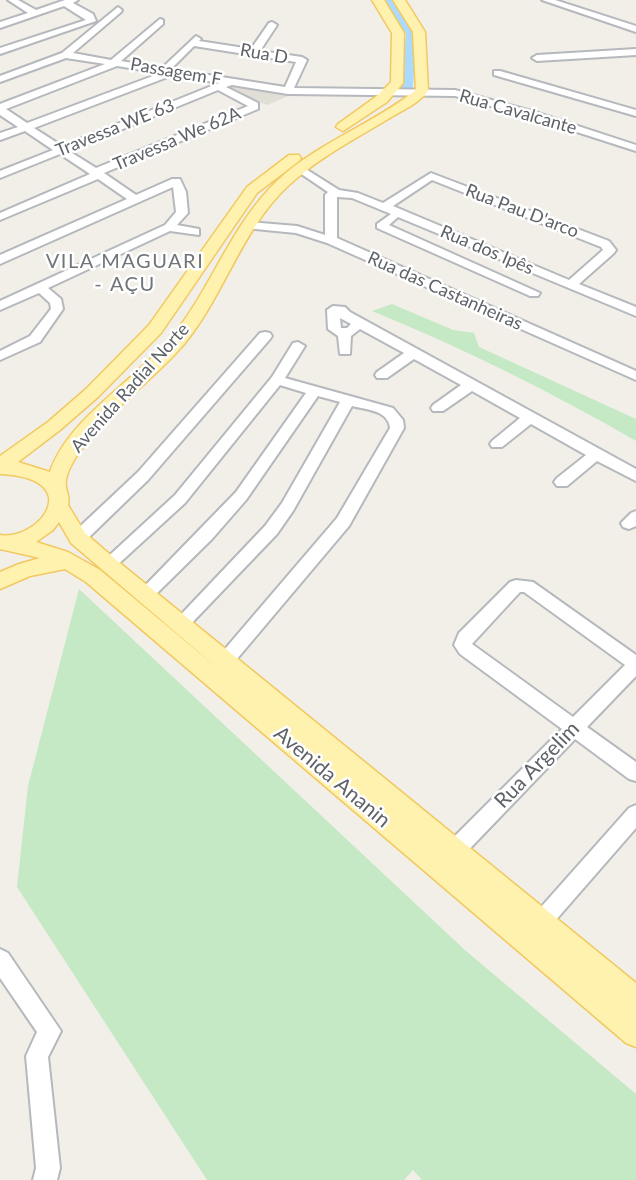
<!DOCTYPE html>
<meta charset="utf-8">
<style>
body{margin:0}
canvas{display:block;background:#f1efe8}
</style>
<canvas width="636" height="1180"></canvas>
<script>
const ctx = document.querySelector('canvas').getContext('2d');
ctx.lineJoin = 'round';
function fill(path, color) {
  ctx.fillStyle = color;
  ctx.fill(path, 'evenodd');
}
function strokePath(path, color, width, dash) {
  ctx.strokeStyle = color;
  ctx.lineWidth = width;
  ctx.lineCap = dash ? 'butt' : 'round';
  ctx.setLineDash(dash || []);
  ctx.stroke(path);
}
function drawText(font, color, halo, rows, align = 'center') {
  ctx.font = font + ' Lato,sans-serif';
  ctx.lineWidth = 5;
  ctx.setLineDash([]);
  ctx.textBaseline = 'middle';
  ctx.strokeStyle = halo;
  ctx.fillStyle = color;
  for (const [text, x, y, turn = 0] of rows) {
    ctx.save();
    ctx.translate(x, y);
    ctx.rotate((+turn || 0) * Math.PI / 180);
    ctx.textAlign = isNaN(turn) ? turn : align;
    if (halo) ctx.strokeText(text, 0, 0);
    ctx.fillText(text, 0, 0);
    ctx.restore();
  }
}
const education = new Path2D(`
 M233,85l58,10 -24,10 -43,-17z`);
const green = new Path2D(`
 M392,304l61,26 21,3 5,14 157,72v22c-85,-49 -173,-93 -264,-130z
 M79,589l387,362 170,143v86h-214l-9,-10 -9,10h-197l-190,-293 11,-101z`);
const river = new Path2D(`
 M382,0h12l24,34 -6,60 -5,1 -7,-4 6,-57z`);
const minor = new Path2D(`
 M8,0h10l18,10 29,-10h13l-5,3 20,11 3,7 -96,33v-6l86,-28 -22,-14 -64,22v-6l28,-9z
 M542,0h13l81,26v6z
 M118,7l4,3 -1,2 -48,41 38,7 49,-41 3,1v4l-42,37 41,7 34,-32 5,3 -2,2 52,8 18,-26 3,-1 5,3 -17,26 42,6 5,3 -13,28 161,2 80,22 101,33v6l-109,-35 -72,-20 -167,-2 -56,-9 -6,2 32,16v6l-154,64 32,22 36,-16h8l6,13 2,21 -11,12 22,4v6l-29,-4 -122,57 13,11 2,10 -23,33 -40,18v-9l30,-15 21,-27 -1,-6 -11,-10 -39,17v-9l165,-76 11,-13 -3,-25 -173,77v-9l127,-56 -29,-20 -98,41v-7l90,-39 -30,-20 -60,24v-7l53,-21 -28,-19 -25,9v-7l18,-6 -18,-12v-11l105,-40 -39,-6 -66,24v-6l62,-23zM194,46l102,16 -11,25 -114,-18zM117,66l44,7 -134,50 -21,-14zM173,75l46,8 -157,63 -28,-18zM218,90l30,16 -152,62 -27,-17z
 M636,49v6l-99,6 -5,-3 5,-3z
 M494,71h6l136,39v6l-142,-41z
 M301,166l38,24 19,3 25,10 48,-30 178,68 7,9 -2,3 -35,31 57,23v9l-238,-99 -9,8 151,68 -2,3h-8l-153,-68v-4l14,-10 -39,-16 -15,-1v41l299,133v9l-309,-137 -31,-10 -51,-5 -2,-2 6,-4 48,4 28,9v-40l3,-3 -31,-21v-4zM432,180l169,67 2,3 -34,30 -176,-74z
 M333,306l12,1 5,5 286,157v12l-39,-20 -30,25h-10l-3,-4 3,-4 29,-23 -55,-31 -29,23h-10l-2,-3 2,-3 28,-23 -48,-27 -29,20h-10l-2,-3 2,-3 28,-20 -47,-26 -27,19h-10l-2,-3 2,-3 27,-19 -44,-24 -9,7 -1,18h-10l-2,-18 -10,-7 -1,-19zM340,318l11,6 -4,4h-6z
 M265,332l5,1 2,3 -2,3 -122,141 -64,62h-12l-2,-4 2,-4 66,-62 122,-139z
 M298,342l7,4 -20,32 108,30 10,12 1,8 -55,98 -118,140 -6,2 -6,-2 -3,-5 3,-5 118,-138 53,-90c-2,-18 -23,-18 -38,-22l-59,105 -16,23 -91,95 -6,2 -6,-2 -2,-5 93,-98 17,-23 58,-101 -22,-6 -72,104 -34,39 -62,61 -6,1 -6,-1 -2,-5 100,-103 70,-99 -26,-8 -95,118 -71,65h-12l-2,-4 75,-69 97,-118 21,-34z
 M636,511v15l-7,3 -6,-2 -2,-4 10,-10z
 M516,580l17,2 103,73v21l-49,51 49,35v19l-7,-2 -54,-40 -120,125 -7,2 -7,-2 -3,-7 3,-7 121,-121 -102,-75 -6,-9 5,-12 51,-51zM520,592h4l101,73 -52,52 -101,-73z
 M636,805v23l-88,101 -7,3 -7,-3 -3,-7 3,-7 95,-107z
 M0,949l8,4 53,78 -13,26 12,111 -3,12h-24l3,-12 -10,-112 11,-24 -37,-54z`);
const major = new Path2D(`
 M372,0h12l20,33 -1,50 -16,19 -44,29 -7,-4 2,-3 39,-28 14,-14 1,-49z
 M393,0h12l20,32 3,59c-10,13 -27,20 -40,28 -33,20 -70,39 -99,66 -47,43 -64,109 -104,158 -33,39 -78,68 -107,111 -6,9 -14,23 -12,33 1,7 4,11 2,18l17,28 30,26 521,424v64l-10,-4 -540,-461 -21,-13 -35,7 -30,13v-17l19,-8 21,-6 -40,-9v-14c40,6 87,-57 0,-61v-18l48,-34 38,-33 63,-64 98,-138 42,-32h10l2,3 -2,3 -42,32 -96,140 -63,64 -38,33 -42,32 32,10c18,-54 89,-94 124,-138 39,-49 58,-111 104,-154 41,-38 95,-56 138,-90l-3,-58zM59,522l12,21 150,128 -121,-101 -32,-18 -32,-10 17,-12z`);
const farStreetnames = [
 ["Rua D",264,54,10],
 ["Passagem F",176,72,10],
 ["Rua Cavalcante",518,112,16],
 ["Travessa WE 63",115,128,-22],
 ["Travessa We 62A",177,139,-23],
 ["Rua Pau D'arco",522,211,21],
 ["Rua dos Ipês",487,250,23],
 ["Rua das Castanheiras",445,291,24],
 ["Avenida Radial Norte",130,388,-48]
];
const farQuarternames = [
 ["VILA MAGUARI",125,262],
 ["- AÇU",125,285]
];
const streetNames = [
 ["Rua Argelim",537,765,-46],
 ["Avenida Ananin",332,777,40]
];
fill(education, '#e1ded6');
fill(green, '#c5e8c5');
fill(river, '#aadaff');
strokePath(minor, '#b5b8bc', 4);
strokePath(major, '#f2c960', 3);
fill(minor, '#fff');
fill(major, '#fff2af');
drawText('18px', '#5f6368', '#fff', farStreetnames);
ctx.letterSpacing = '1.5px';
drawText('20px', '#70757a', '#fff', farQuarternames);
ctx.letterSpacing = '0px';
drawText('21px', '#5f6368', '#fff', streetNames);
</script>
